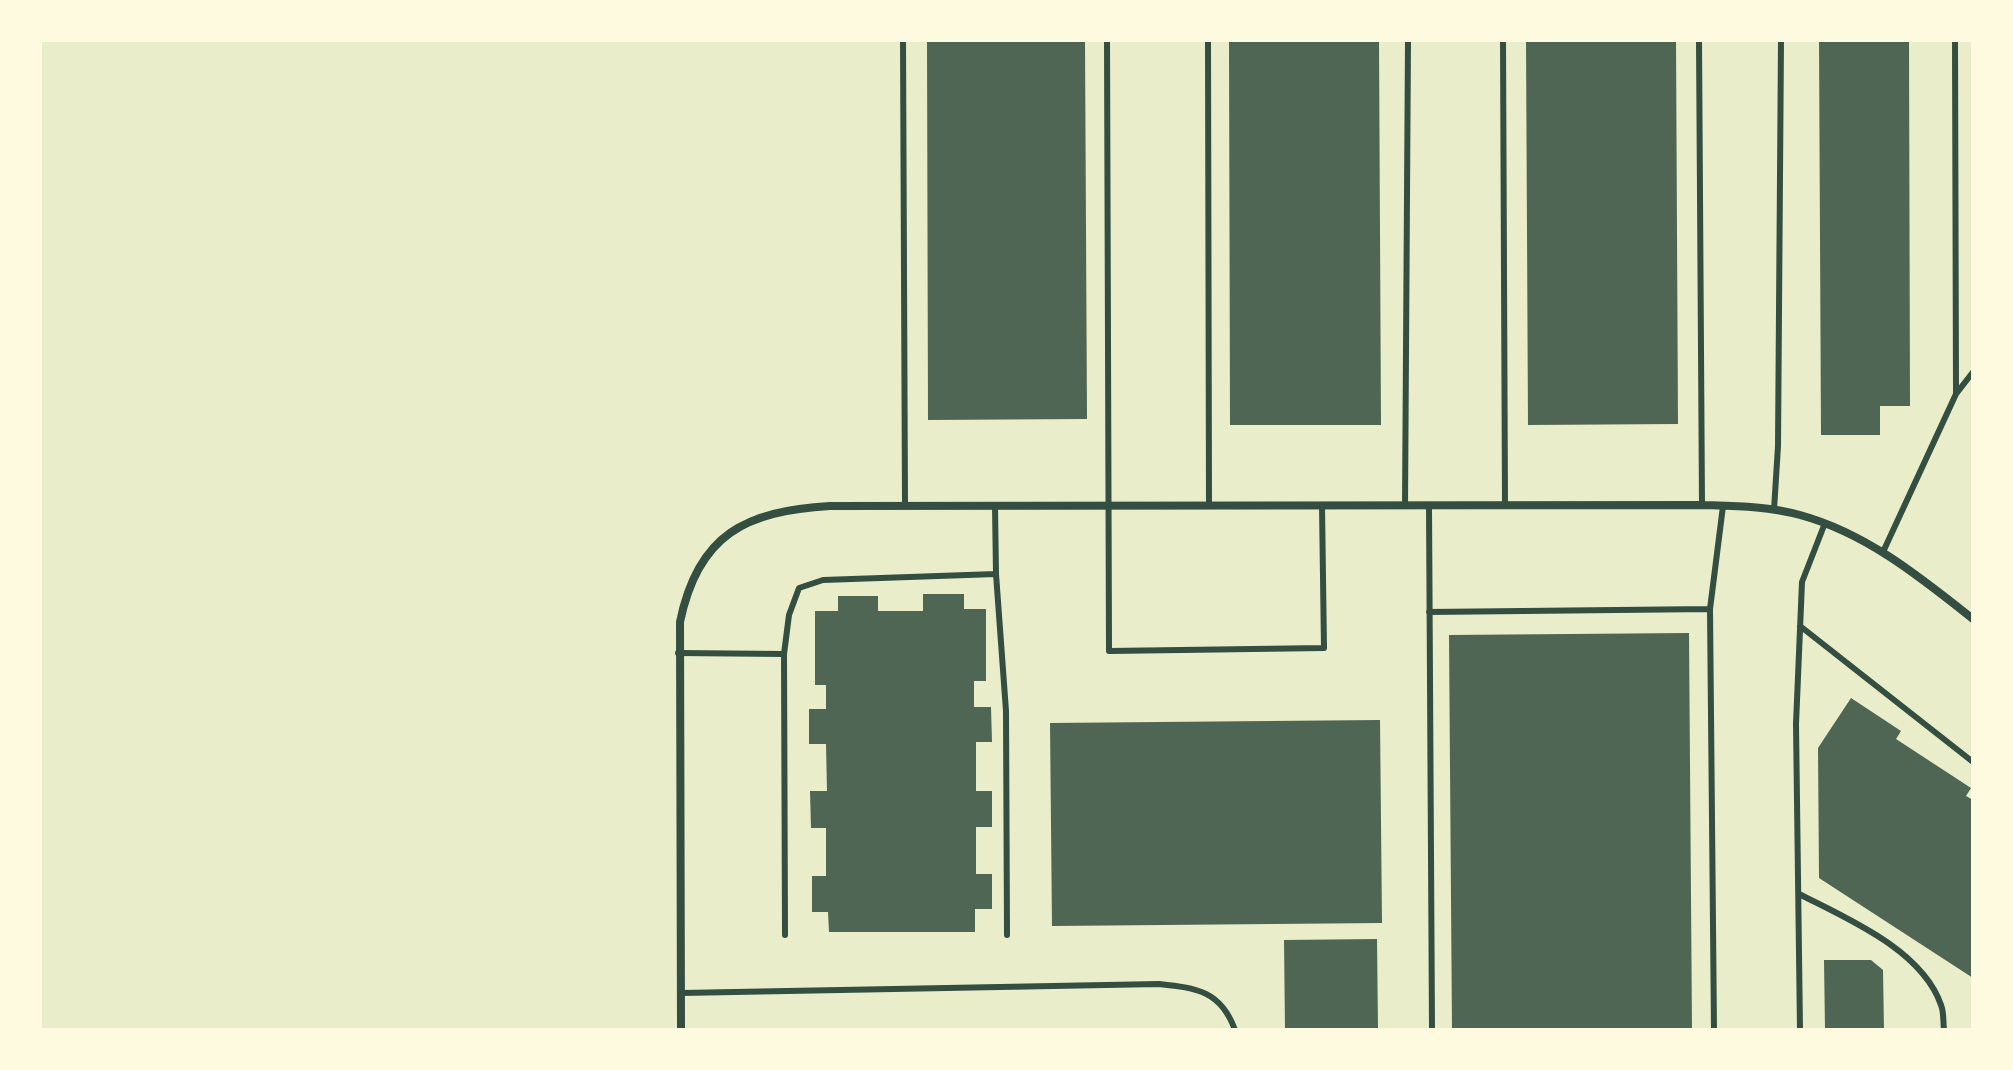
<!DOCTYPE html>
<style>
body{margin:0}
#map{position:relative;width:2013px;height:1070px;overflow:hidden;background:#e9edc9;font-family:"Exo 2",sans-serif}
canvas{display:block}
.frame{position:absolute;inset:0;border:42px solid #fefae0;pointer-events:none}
</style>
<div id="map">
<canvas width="2013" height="1070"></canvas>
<div class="frame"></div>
</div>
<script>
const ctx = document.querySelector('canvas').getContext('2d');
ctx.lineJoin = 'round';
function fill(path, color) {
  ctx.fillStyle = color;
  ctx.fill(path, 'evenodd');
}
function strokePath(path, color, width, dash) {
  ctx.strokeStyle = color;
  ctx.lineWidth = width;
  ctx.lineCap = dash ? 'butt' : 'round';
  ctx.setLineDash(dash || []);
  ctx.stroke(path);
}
const building = new Path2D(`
 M927,40h158l2,379 -159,1z
 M1229,40h150l2,385h-151z
 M1526,40h150l2,384 -150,1z
 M1819,40h90l1,366h-30v29h-59z
 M923,594h41v15h22v72h-12v26h17l1,35h-16v49h16v36h-16v47h16v35h-17v23h-146l-1,-20h-16v-36h14v-48h-15l-1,-37h17l-1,-47h-17v-35h17v-24h-11v-74h23v-15h40v15h45z
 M1689,633l3,397h-240l-3,-395z
 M1851,698l50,33 -5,8 75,49 -5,8 7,4v178l-154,-100 -1,-130z
 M1380,720l2,203 -330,3 -2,-203z
 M1377,939l1,91h-93l-1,-90z
 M1824,960h47l12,10 1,60h-59z`);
const service = new Path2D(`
 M903,40l2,466
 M1107,40l2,611 215,-3 -2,-142
 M1208,40l1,466
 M1503,40l2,466
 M1699,40l3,465
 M1955,40l1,354
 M995,506l1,68 10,137 1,224
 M1405,506l3,-466
 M1429,506l3,524
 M1774,510l4,-64 3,-406
 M1883,552l73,-158 17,-22
 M1429,612l281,-3
 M1800,626l173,136
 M678,653l106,1
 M1799,894c49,25 123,56 142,111 3,7 2,17 3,25
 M785,935l-1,-281 5,-39 10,-27 24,-8 173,-6
 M681,993l478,-9c38,4 62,7 76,46
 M1714,1030l-4,-421 13,-103
 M1800,1030l-4,-306 6,-142 23,-59`);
const minor = new Path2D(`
 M681,1030l-1,-408c18,-88 66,-111 150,-116l872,-1c32,1 66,1 98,10 66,18 120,62 173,104`);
fill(building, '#4f6655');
strokePath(service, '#344e41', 6);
strokePath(minor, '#344e41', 8);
</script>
